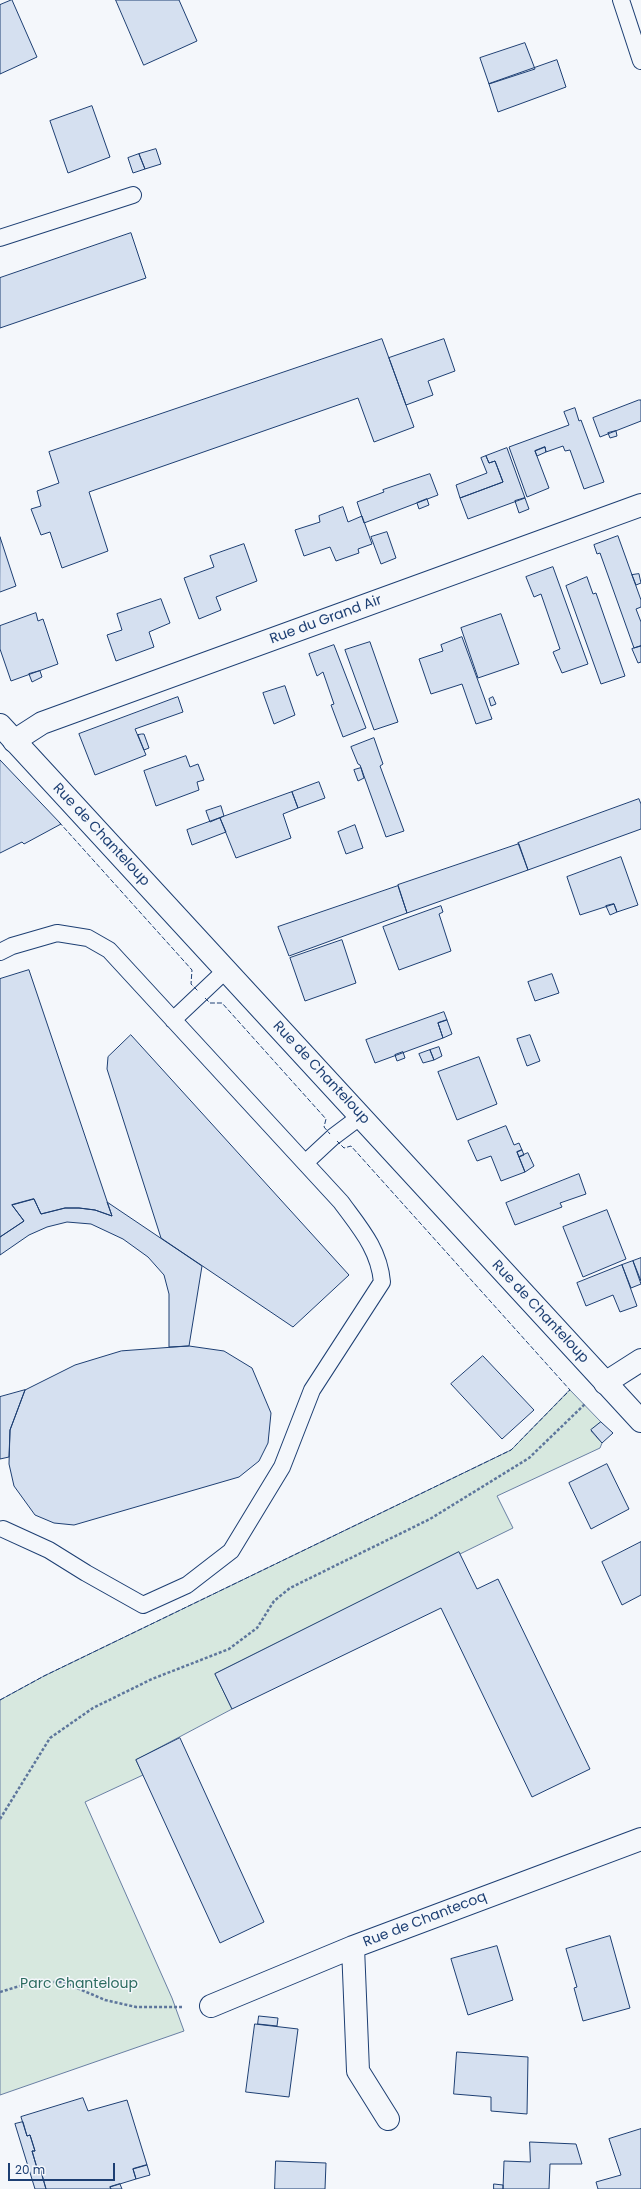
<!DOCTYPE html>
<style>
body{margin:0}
#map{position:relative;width:641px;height:2189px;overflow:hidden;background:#f4f7fb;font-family:Poppins,sans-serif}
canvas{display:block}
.scale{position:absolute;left:8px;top:2163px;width:107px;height:18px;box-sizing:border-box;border:2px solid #1d3f73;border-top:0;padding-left:5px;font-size:12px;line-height:14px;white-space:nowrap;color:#1d3f73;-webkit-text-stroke:3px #f4f7fb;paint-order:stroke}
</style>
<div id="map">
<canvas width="641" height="2189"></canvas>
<div class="scale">20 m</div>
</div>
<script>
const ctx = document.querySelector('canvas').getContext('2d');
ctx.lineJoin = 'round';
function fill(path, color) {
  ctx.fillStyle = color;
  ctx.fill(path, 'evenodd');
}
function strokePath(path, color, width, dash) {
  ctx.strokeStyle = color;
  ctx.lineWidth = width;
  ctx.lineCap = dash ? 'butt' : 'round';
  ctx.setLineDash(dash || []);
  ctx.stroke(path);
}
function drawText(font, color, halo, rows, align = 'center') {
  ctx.font = font + ' Poppins,sans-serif';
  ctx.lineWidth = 3;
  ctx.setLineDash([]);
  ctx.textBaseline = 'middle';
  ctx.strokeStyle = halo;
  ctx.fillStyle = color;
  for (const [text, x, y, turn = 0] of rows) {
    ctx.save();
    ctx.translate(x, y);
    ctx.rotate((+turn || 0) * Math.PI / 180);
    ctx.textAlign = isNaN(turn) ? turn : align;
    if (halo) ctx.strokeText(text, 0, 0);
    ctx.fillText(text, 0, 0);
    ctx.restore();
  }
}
const green = new Path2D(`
 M570,1390l31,32 -10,9 11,12 -2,5 -103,48 16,32 -298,146 17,35 -96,51 7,15 -58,27 87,196 12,33 -184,64v-395l44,-24 467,-226z`);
const building = new Path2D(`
 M12,0l25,57 -37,17v-69z
 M116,0h63l18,41 -53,24z
 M525,43l10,26 -46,15 -9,-26z
 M557,60l9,27 -68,25 -9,-28z
 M92,106l18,51 -42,16 -18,-52z
 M156,149l5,15 -16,5 -6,-15z
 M139,154l6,15 -12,4 -5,-15z
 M131,233l15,45 -146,50v-50z
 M382,339l32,88 -40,15 -16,-44 -269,94 19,59 -46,17 -12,-36 -9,3 -10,-26 10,-3 -4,-15 22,-8 -10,-31z
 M444,339l11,32 -27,10 5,14 -27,10 -17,-47z
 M639,400h2v21l-41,16 -7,-19z
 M575,408l4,13 2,-1 23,62 -20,7 -14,-39 -5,1 -2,-5 -17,6 -1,-5 -10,4 14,37 -22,9 -18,-50 60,-22 -5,-13z
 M616,431l1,5 -7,2 -2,-5z
 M545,447l1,5 -9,4 -2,-5z
 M507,448l18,50 -57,21 -8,-21 43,-16 -8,-21 -6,2 -3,-7z
 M486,456l3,7 6,-2 8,21 -43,16 -4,-13 31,-12 -6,-15z
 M430,474l8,21 -74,28 -7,-21 27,-10 -1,-2z
 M525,498l4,11 -10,4 -4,-12z
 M427,499l2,6 -10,4 -2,-6z
 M343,507l5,15 14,-6 10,28 -14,5 1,4 -23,8 -6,-14 -26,9 -9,-26 25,-8 -1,-6z
 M387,532l9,26 -15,6 -10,-27z
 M618,536l23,64v7l-5,2 5,13v24l-7,2 -34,-95 -3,1 -3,-9z
 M0,537l16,49 -16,6z
 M244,544l13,37 -41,16 5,13 -22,9 -15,-41 30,-11 -4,-11z
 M553,567l35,97 -26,9 -9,-21 7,-3 -19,-55 -7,3 -8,-20z
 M639,574l2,9 -5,2 -4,-10z
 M587,577l6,17 3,-1 29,83 -24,8 -35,-98z
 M161,599l9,24 -21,9 5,15 -38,14 -9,-26 15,-5 -5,-16z
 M36,613l2,8 5,-2 15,45 -47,17 -11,-32v-23z
 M501,614l18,50 -41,14 -17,-50z
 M462,637l30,82 -16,5 -14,-40 -31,10 -12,-35 24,-8 -2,-6z
 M370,642l28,80 -24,8 -29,-80z
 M334,645l32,83 -23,9 -12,-32 3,-1 -11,-32 -6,4 -8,-22z
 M641,646v16l-3,1 -6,-14z
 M40,671l2,6 -10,5 -3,-8z
 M285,686l10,29 -21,9 -11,-31z
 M178,697l5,15 -48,17 11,26 -51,20 -16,-41z
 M493,697l3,7 -5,2 -2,-7z
 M142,734h2l5,14 -5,2 -6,-15z
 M374,738l9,26 -3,2 24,65 -18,6 -26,-72 -2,-1 -7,-17z
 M186,756l4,11 8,-3 6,16 -7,2 2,8 -43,16 -12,-35z
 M0,760l61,64 -37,20 -2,-2 -22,11z
 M361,768l3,10 -6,3 -4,-11z
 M319,782l6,16 -27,10 -6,-16z
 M292,792l6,16 -15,6 8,24 -55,20 -16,-40z
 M639,799l2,5v25l-113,41 -10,-27z
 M221,806l3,10 -14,6 -4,-11z
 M220,818l6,14 -34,13 -5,-15z
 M355,825l8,23 -17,6 -8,-22z
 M519,844l9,26 -121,43 -9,-28z
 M621,857l17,48 -21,7 -3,-8 -34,11 -13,-38z
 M398,886l9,27 -118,43 -11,-29z
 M614,904l3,8 -7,3 -4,-9z
 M441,906l2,6 -4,2 12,37 -52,19 -16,-43z
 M342,940l14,43 -51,18 -15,-43z
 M29,970l83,246 -17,-6 -16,-2h-14l-24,6 -7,-15 -22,6 12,16 -24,16v-258z
 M552,974l7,19 -24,8 -7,-19z
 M444,1012l3,8 -9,3 5,15 -68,25 -9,-23z
 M447,1020l5,14 -9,4 -5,-15z
 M131,1035l218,240 -56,52 -132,-89 -54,-169 1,-12z
 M530,1035l10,26 -13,5 -10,-27z
 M439,1047l3,9 -8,4 -4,-10z
 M430,1050l4,10 -11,3 -4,-9z
 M403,1052l2,6 -8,3 -2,-6z
 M479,1057l18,47 -40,16 -19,-48z
 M506,1126l8,19 5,-2 3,7 -5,2 8,20 -24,9 -10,-25 -14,5 -9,-20z
 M522,1150l2,5 -5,2 -2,-5z
 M528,1153l6,13 -9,6 -6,-15z
 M579,1174l7,20 -26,9 2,4 -47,18 -9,-22z
 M34,1199l7,15 24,-6h14l16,2 17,6 -5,-14 95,64 -13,80 -20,1v-53l-5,-19 -16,-18 -25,-18 -32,-15 -24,-2 -20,5 -18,8 -29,20v-18l24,-16 -12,-16z
 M607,1210l19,49 -43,18 -20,-50z
 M641,1258v23l-8,-20z
 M633,1261l8,23 -10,4 -9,-23z
 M622,1265l15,41 -17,6 -7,-17 -27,11 -9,-23z
 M189,1346l35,5 28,17 19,45 -3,30 -9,18 -20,16 -165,48 -20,-2 -19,-8 -21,-29 -5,-22 1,-34 15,-40 50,-25 46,-14z
 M483,1356l51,54 -32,29 -51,-55z
 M25,1390l-15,40 -1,27 -9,2v-62z
 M601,1422l12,11 -11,10 -11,-13z
 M607,1464l22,45 -38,20 -22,-46z
 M641,1542v53l-19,10 -20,-43z
 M459,1552l18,37 21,-10 92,190 -58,28 -91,-189 -209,101 -17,-35z
 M180,1738l84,184 -44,21 -84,-183z
 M610,1936l20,72 -47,13 -9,-33 3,-1 -11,-38z
 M497,1946l16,54 -45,15 -17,-56z
 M259,2016l19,2 -1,8 -19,-2z
 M255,2024l43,5 -9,68 -43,-5z
 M457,2052l71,5 -1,57 -36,-3v-14l-37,-3z
 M83,2098l5,13 39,-11 20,65 -14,4 3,10 -26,8 1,2h-65l-6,-21h-3l-5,-17h3l-5,-16 -3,1 -6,-19z
 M23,2122l4,14 3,-1 5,16h-3l5,17h3l6,21h-11l-20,-65z
 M641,2129v60h-43l-2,-7 25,-7 -12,-36z
 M530,2142l46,2 6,20h-32l-1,25h-46l1,-28 26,1z
 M276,2161l50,2 -1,26h-50z
 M147,2165l3,10 -14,4 -3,-10z
 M120,2184l2,5h-11l-1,-2z
 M494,2184l9,1v4h-9z`);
const path = new Path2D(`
 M0,1819l50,-81 43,-30 59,-29 77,-30 28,-21 17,-27 16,-13 140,-69 99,-61 56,-54
 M0,1992l33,-10h30l42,18 31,7h46`);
const service = new Path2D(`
 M621,0l20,61
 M0,238l133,-43
 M0,952l12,-6 45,-13 31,5 21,12 232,252c19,26 38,47 41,80l-70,108 -30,77 -51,84 -44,34 -44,20 -57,-32 -37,-23 -46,-21
 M173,1020l53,-50
 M305,1163l28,-26 28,-21`);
const minor = new Path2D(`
 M14,741l28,-18 599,-218
 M605,1383l36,-23
 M353,1947l5,124 30,48
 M211,2006l142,-59 288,-108`);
const tertiary = new Path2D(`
 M0,725l641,696`);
const fence = new Path2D(`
 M59,822l133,148 -1,14 7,7
 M205,998l5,5h12l104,116 -2,8 6,7
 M0,1700l44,-24 467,-226 59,-60 -219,-244 -7,2 -7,-7`);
const streetNames = [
 ["Rue du Grand Air",326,620,-20],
 ["Rue de Chanteloup",101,835,47],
 ["Rue de Chanteloup",321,1073,47],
 ["Rue de Chanteloup",540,1312,47],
 ["Rue de Chantecoq",425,1920,-21]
];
const parkNames = [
 ["Parc Chanteloup",79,1984]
];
fill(green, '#d7e8df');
strokePath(green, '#687fa3', 1);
fill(building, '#d5e0f0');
strokePath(building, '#1d3f73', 1);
strokePath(service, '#1d3f73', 18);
strokePath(minor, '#1d3f73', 24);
strokePath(tertiary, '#1d3f73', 24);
strokePath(path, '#5e769c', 2.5, [3, 2]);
strokePath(service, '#f4f7fb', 16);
strokePath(minor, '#f4f7fb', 22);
strokePath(tertiary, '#f4f7fb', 22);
strokePath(fence, '#1d3f73', 1, [5, 2]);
drawText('14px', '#1d3f73', '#f4f7fb', streetNames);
drawText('14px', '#2c6c60', '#f4f7fb', parkNames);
</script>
